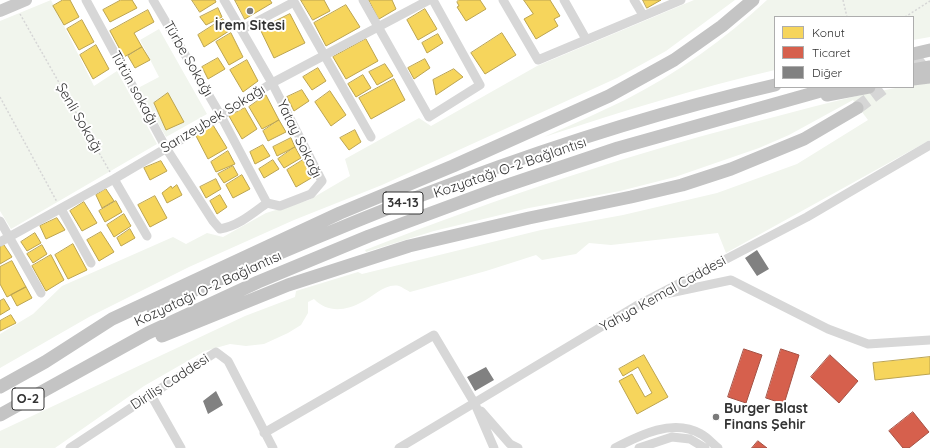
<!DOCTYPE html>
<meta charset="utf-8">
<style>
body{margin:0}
#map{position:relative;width:930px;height:448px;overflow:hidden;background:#fff;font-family:Quicksand,sans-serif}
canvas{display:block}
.legend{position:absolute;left:774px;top:16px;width:140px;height:72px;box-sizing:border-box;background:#fff;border:1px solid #adadad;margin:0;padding:5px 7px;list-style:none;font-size:12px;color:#333}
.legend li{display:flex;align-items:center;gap:8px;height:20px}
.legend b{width:20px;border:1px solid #adadad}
</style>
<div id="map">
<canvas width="930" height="448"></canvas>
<ul class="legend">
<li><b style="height:11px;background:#f6d55c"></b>Konut</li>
<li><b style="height:11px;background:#d6604d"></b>Ticaret</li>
<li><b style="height:11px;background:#818181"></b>Diğer</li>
</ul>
</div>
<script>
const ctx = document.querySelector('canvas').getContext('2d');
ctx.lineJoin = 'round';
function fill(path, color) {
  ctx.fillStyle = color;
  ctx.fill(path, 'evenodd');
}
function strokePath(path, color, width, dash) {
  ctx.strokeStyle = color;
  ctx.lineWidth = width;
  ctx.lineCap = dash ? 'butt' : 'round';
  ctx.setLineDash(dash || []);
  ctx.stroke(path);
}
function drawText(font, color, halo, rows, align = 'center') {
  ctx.font = font + ' Quicksand,sans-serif';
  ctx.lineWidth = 4;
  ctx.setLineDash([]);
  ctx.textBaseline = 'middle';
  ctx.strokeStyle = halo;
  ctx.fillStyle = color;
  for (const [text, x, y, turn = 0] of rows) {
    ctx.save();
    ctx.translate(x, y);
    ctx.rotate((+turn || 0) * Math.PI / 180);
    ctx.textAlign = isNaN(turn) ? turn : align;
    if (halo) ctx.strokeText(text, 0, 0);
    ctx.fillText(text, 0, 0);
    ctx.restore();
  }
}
const green = new Path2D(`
 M51,0l43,86 23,-15 40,73 -146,85 -11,-18v-190z
 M694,0h41l-69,51 -49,27 -235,107 -88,35 -105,47 -100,50 -89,51v-34l33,-20 29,-28 111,-49 13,7 21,-11 16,4 43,-24 43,-13 41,-24 -5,-17 74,-41 12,8 106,-60z
 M767,0h163v37l-17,3v-23h-138v53c-78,18 -155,42 -231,67 27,-12 54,-24 81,-37 51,-26 100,-61 142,-100z
 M159,29l48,85 -41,23 -28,-49 21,-11 -19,-37z
 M930,83v57l-204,113 -8,-20 -107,12 -22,-2 -13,11 -34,6 -6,-5 -50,16 -76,21c-4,-2 -8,-5 -11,-6 -14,-3 -26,11 -37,16 -16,9 -35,11 -48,-3l-6,3v11l-7,12 -13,8 -24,11 -18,2 -16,-2 -25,7 -61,35 -89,62h-55v-17l245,-115 50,-19 1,-6 62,-19 4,2 179,-44 82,-15 94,-22 80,-29 71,-44 -15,-20 -64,35 -30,13 -84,29 -55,14 -91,17 -95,23 -68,21 -1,-2c135,-53 273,-99 413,-134 50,-13 103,-28 152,-33z`);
const homes = new Path2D(`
 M63,0h7l9,17 -15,8 -11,-19z
 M121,0h11l5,8 -27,14 -7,-12z
 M192,0h23l1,2 -16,10z
 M235,0h35l2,3 -27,16z
 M301,0h23l6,11 -17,9z
 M369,0h23l4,9 -17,10z
 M459,0h21l6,9 -20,12 -9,-14 2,-1 -2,-4z
 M524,0h26l10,16 -6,3 4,7 -22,13 -12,-20 9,-5z
 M643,0h18l-14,8z
 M346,5l14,22 -34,19 -12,-23z
 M218,8l4,9 -16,8 -6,-8z
 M425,9l12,20 -19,11 -11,-20z
 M148,10l6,12 -20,11 8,14 -18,10 -14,-26z
 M290,14l15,29 -31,15 -14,-29z
 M223,19l6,12 -25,16 -6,-12z
 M82,20l12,22 -15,8 -12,-21z
 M231,33l12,24 -14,8 -13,-23z
 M502,33l14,22 -31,19 -14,-21z
 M438,34l5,9 -16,10 -5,-10z
 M366,39l12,22 -32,18 -13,-22z
 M96,45l13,24 -16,10 -13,-24z
 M142,47l8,13 -15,8 -7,-12z
 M218,58l7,11 -17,10 -6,-12z
 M425,59l5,9 -16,11 -6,-11z
 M247,60l11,21 -15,11 -13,-22z
 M385,64l8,12 -16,9 -8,-13z
 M318,68l8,13 -14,9 -9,-13z
 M454,69l9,8 -27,18 -3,-15z
 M363,75l8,13 -15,9 -8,-13z
 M394,79l11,21 -34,19 -12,-21z
 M302,90l7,11 -15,10 -7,-14z
 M330,91l16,24 -15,11 -16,-24z
 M168,93l16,29 -18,8 -12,-27z
 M266,95l13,25 -17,9 -13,-22z
 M245,108l12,21 -15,10 -13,-23z
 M279,120l7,12 -18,9 -5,-10z
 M213,125l14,23 -19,11 -13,-25z
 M355,130l6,12 -12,8 -9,-12z
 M291,138l4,9 -18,9 -4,-9z
 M263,145l7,11 -15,8 -5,-12z
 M295,147l6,11 -17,10 -6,-9z
 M228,151l7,13 -19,8 -5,-10z
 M273,160l6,9 -15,9 -5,-9z
 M303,160l10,17 -17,10 -9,-17z
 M161,161l6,10 -17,9 -6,-12z
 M233,166l5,9 -14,8 -6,-9z
 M242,175l8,14 -17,9 -7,-13z
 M216,179l5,10 -15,9 -6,-11z
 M177,185l5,10 -15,8 -5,-10 9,-7 1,2z
 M106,189l8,12 -12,7 -6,-13z
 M220,195l7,12 -10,7 -7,-13z
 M155,196l12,22 -17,9 -12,-22z
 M116,201l6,11 -17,10 -6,-11z
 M84,202l13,21 -15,8 -12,-20z
 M124,214l7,12 -17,11 -7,-12z
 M57,218l8,12 -19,9 -6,-13z
 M130,229l5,9 -14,8 -4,-8z
 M101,232l13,20 -15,9 -12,-21z
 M35,233l6,10 -14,8 -6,-9z
 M73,244l14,26 -19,9 -13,-24z
 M4,245l8,12 -12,7v-17z
 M42,245l5,9 -14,9 -6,-9z
 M51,255l13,25 -18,11 -14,-25z
 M12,261l14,26 -19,10 -7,-13v-17z
 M26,287l6,11 -15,8 -6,-11z
 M4,299l6,10 -10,6v-14z
 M11,315l5,8 -16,8v-10z
 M644,355l24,42 -31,17 -18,-33 13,-7 13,23 7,-4 -14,-26 -15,9 -4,-7z
 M930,357v17l-55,6 -2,-17z`);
const shops = new Path2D(`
 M744,349l18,6 -16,48 -18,-6z
 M781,349l18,6 -15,49 -18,-6z
 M830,355l28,26 -19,22 -28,-26z
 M913,412l16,20 -20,16h-6l-14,-17z
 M758,441l9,7h-15z`);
const building = new Path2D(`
 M757,250l12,19 -12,7 -12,-18z
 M486,367l8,13 -19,11 -8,-14z
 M216,391l7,14 -15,9 -5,-13z`);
const highwayTunnel = new Path2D(`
 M913,66l17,-14
 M857,108l28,-21`);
const path = new Path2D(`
 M843,0l4,17
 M20,14l90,158
 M905,17l25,-16
 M0,97l57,105`);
const minor = new Path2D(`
 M86,0l80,148 47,73 7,8c18,-3 32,-15 47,-26
 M153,0l68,116 46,87
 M224,0l48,83 50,98 -11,13 -31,12 -13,-3
 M293,0l78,137
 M363,0l66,117 51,-32 -47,-85
 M503,0l35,60 143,-60
 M564,0l22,39
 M634,0l9,15
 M241,30l53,-28
 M114,179l33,57
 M61,209l30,54
 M0,221l41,72
 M0,242l114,-63 107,-63 51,-33 157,-83
 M665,294l66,-14 97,49 40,15 62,-4
 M151,395l30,53
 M481,411l29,33 8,4
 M264,433l170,-98 41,69 19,44
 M70,448l146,-96 12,9 45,87
 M399,448l237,-142 171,-89 123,-72
 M615,448c25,-13 58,-30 86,-14 6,3 12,10 17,14
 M639,448l33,-11 18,2 15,9`);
const major = new Path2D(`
 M0,11l26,-11`);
const highway = new Path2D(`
 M913,54l17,-4
 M913,70l17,-3
 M913,79l17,-2
 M827,95l42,-8
 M153,309c201,-91 407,-175 622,-224
 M162,336l126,-51 121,-39 120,-28 102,-21 51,-12 49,-16 73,-30 53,-31
 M0,387l45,-25 67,-43 228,-106 113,-47 156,-70 65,-36 48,-34 31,-26
 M0,415l148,-82 110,-51 111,-46 127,-47 122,-41 217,-61`);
const markers = [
 [250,11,4,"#7a7a7a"],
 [716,417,4,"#7a7a7a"]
];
const shields = [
 [403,203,40],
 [28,399,32]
];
const shieldNames = [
 ["34-13",403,203],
 ["O-2",28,399]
];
const poiNames = [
 ["İrem Sitesi",250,26],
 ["Burger Blast",724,409,"left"],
 ["Finans Şehir",724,425,"left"]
];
const streetNames = [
 ["Türbe Sokağı",188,59,60],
 ["Tütün sokağı",134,88,61],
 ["Şenli Sokağı",79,118,60],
 ["Sarızeybek Sokağı",213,119,-31],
 ["Yatay Sokağı",299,139,64],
 ["Kozyatağı O-2 Bağlantısı",510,168,-19],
 ["Kozyatağı O-2 Bağlantısı",208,289,-25],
 ["Yahya Kemal Caddesi",663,294,-29],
 ["Diriliş Caddesi",170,382,-33]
];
fill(green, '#f1f5ed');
fill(homes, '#f6d55c');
strokePath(homes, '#bca450', 1);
fill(shops, '#d6604d');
strokePath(shops, '#a55245', 1);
fill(building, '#818181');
strokePath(highwayTunnel, '#d6d6d6', 13, [13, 6]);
strokePath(path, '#d6d6d6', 1.5, [2, 2]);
strokePath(minor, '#d7d7d7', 9);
strokePath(major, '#cacaca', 12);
strokePath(highway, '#c4c4c4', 13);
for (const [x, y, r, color] of markers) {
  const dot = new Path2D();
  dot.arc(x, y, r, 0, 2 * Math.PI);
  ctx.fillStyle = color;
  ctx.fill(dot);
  strokePath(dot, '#fff', 1.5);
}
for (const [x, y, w] of shields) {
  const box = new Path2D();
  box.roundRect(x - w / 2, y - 11, w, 22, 3);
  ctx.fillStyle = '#fff';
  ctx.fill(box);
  strokePath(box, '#333', 1);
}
drawText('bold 13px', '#333', null, shieldNames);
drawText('bold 14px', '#333', '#fff', poiNames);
drawText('14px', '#333', '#fff', streetNames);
</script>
